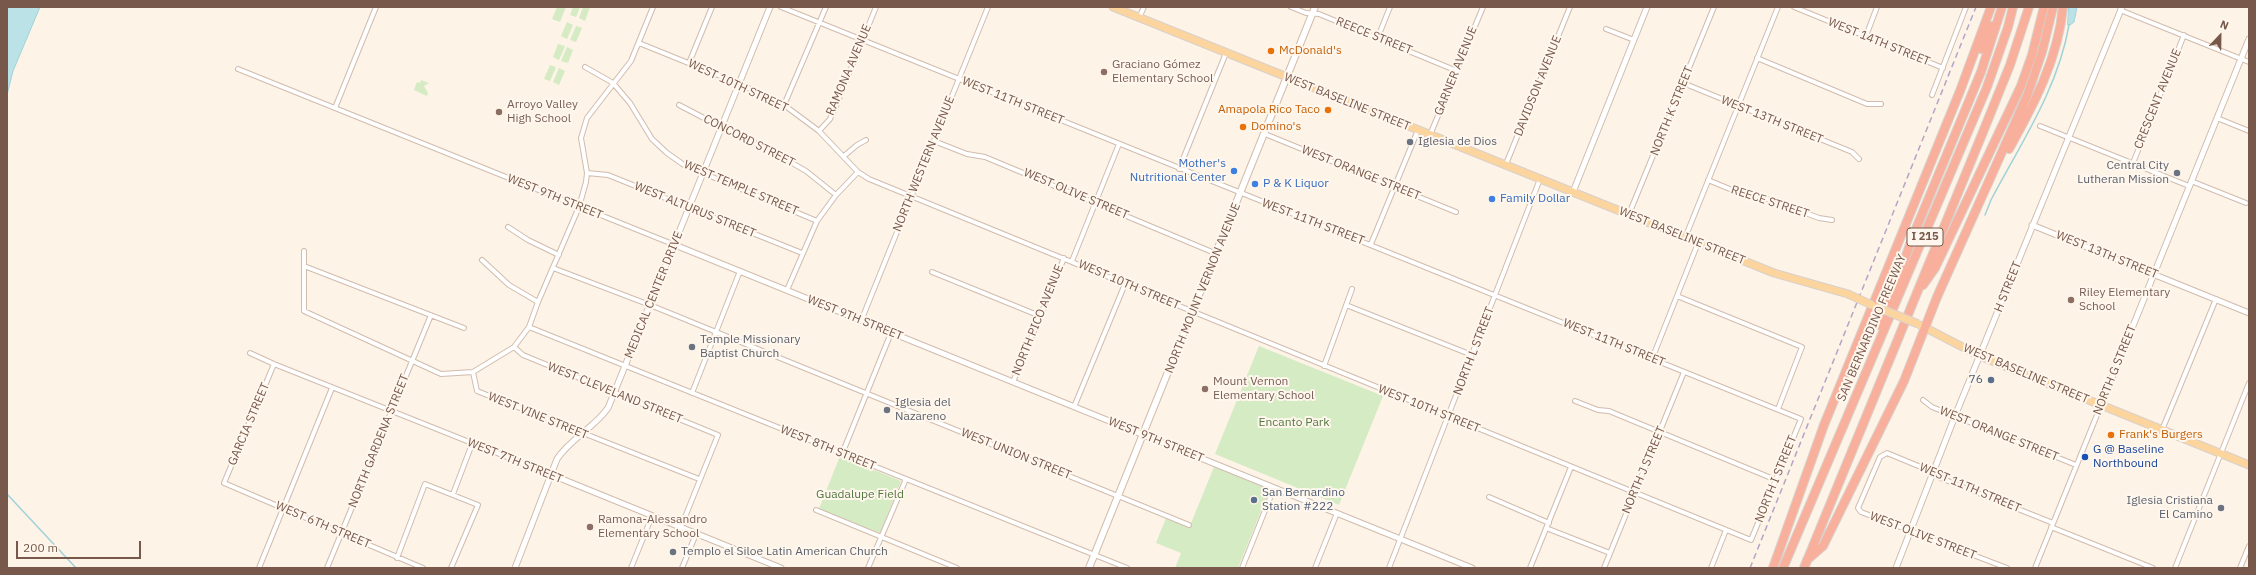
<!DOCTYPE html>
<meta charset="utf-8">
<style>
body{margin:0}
#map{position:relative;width:2256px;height:575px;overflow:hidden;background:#fdf3e6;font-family:"IBM Plex Sans",sans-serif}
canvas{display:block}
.frame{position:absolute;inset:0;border:8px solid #77584a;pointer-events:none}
.north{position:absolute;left:2200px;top:16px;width:40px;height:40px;-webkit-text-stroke:3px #fff7ed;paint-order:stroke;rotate:22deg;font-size:11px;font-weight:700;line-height:16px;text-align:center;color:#77584a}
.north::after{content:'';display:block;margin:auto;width:14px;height:18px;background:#77584a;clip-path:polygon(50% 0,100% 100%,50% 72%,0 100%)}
.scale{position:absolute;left:16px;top:541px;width:125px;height:18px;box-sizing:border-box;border:2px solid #77584a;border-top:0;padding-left:5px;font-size:12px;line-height:14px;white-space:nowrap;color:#77584a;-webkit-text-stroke:3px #fff7ed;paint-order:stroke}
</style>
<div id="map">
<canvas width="2256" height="575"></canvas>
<div class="frame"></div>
<div class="north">N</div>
<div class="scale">200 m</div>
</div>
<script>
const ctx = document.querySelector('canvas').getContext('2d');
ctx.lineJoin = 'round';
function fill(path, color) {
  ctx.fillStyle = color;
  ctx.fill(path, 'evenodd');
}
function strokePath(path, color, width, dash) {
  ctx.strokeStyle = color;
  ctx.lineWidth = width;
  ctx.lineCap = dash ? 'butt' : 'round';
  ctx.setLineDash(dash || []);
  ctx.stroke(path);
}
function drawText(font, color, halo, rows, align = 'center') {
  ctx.font = font + ' "IBM Plex Sans",sans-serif';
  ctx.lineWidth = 4;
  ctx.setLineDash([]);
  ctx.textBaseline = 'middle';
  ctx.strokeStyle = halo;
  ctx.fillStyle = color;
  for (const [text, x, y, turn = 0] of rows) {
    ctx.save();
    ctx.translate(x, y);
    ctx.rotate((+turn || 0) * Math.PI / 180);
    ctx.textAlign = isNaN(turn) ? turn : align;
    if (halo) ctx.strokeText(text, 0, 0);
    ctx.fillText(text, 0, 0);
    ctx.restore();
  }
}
const green = new Path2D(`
 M557,7h9l-6,15 -8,-3z
 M573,7h7l-4,10 -6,-2z
 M583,7h7l-5,14 -6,-3z
 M567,22l6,3 -6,14 -6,-3z
 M576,26l6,2 -6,14 -6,-2z
 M558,44l7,2 -6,14 -6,-3z
 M567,47l6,3 -5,13 -7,-2z
 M550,65l6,2 -6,14 -6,-2z
 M559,68l6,3 -6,14 -6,-3z
 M421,80l8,3 -5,3 4,7 -1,3 -13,-6 3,-8 3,1z
 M1259,346l124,50 -44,109 -124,-51z
 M840,456l61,25 -21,52 -61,-24z
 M1214,467l56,22 -32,79h-63l6,-15 -25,-10 10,-25 23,10z`);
const water = new Path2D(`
 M7,7h33l-27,64 -6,24z
 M2069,7h8l-3,15 -4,3h-2z`);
const stream = new Path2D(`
 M1985,215l6,-15c30,-57 67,-111 78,-175
 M7,494l69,74`);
const minor = new Path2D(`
 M1291,7l15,6 13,1 138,57
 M1794,7l149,61
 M2120,10l129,52
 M1139,18l5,-11
 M1606,29l28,11
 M1866,36l11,-29
 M1378,37l12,-30
 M639,43l101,41 44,21 35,26 39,41 11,7 882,361 50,-121 -1020,-412
 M1757,58l110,46h14
 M689,63l23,-56
 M585,67l28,16 17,20 22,36 15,14 17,12 133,56
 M238,69l437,176
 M1683,83l169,69 7,7
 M1932,95l34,-88
 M679,105l44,23 43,20 40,23 30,24
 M784,105l42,-98
 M335,108l41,-101
 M2217,118l32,13
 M2040,126l149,60
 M819,131l11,-12 6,-13 40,-99
 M1265,134l191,78
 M1430,135l53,-128
 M934,141l33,13 18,3 232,97
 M844,156l13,-11 9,-5
 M2133,163l51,-128
 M1506,164l64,-157
 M1179,169l47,-116
 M587,173l21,2 194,78
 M1708,180l29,12 25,5 57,21 13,2
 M2191,181l55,22
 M1629,214l85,-207
 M508,227l20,13 31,15
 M1685,238l93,-231
 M1371,244l47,-114
 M304,251v60l137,63 32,-2 41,-25 15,-20 9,-25 41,-95 7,-25 1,-9 -6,-35 6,-20 44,-57 22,-54
 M482,260l27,25 29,17
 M1072,261l47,-117
 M304,266l160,62
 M553,268l97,37 539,220
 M932,272l108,44
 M787,290l30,-69 19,-26 22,-23
 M1677,296l125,51 -24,62
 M1346,305l126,50
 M861,321l127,-314
 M529,327l598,241
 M514,347l9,8 195,80 -37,92
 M250,353l24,11 278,111
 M1652,359l46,-116
 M274,364l-50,119 199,85
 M1324,366l28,-77
 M473,372l4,19 222,88
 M1013,382l51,-124
 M692,393l48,-122
 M1923,400l9,7 144,58
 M1575,401l23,9 11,1 167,69
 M1074,407l51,-123
 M2162,430l54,-131
 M842,454l49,-121
 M453,494l19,-50
 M1489,497l60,26
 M816,510l141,58
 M2051,527l102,41
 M1546,528l64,25
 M397,558l28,-74 53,21 -27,63
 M259,568l73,-180
 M327,568l104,-253
 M631,568l21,-52
 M682,568l14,-34
 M868,568l38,-89
 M1242,568l32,-80
 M1315,568l22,-55
 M1389,568l151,-389
 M1530,568l41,-101
 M1604,568l80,-196
 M1711,568l15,-38
 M2007,568l-146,-56 -3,-4 22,-51 7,-4 41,17 10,7 115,46
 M2035,568l66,-163
 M2175,568l74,-185
 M2240,568l9,-22`);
const tertiary = new Path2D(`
 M1573,192l74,-185
 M2032,225l217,88
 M675,245l797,323
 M2101,405l148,-366
 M552,475l229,93
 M515,568l42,-109c14,-21 37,-31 51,-51l162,-401
 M1896,568l59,-152 167,-409`);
const secondary = new Path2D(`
 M1089,568l226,-561`);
const primary = new Path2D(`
 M1113,7l661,266 74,21
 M1920,325l60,31 269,109`);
const motorway = new Path2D(`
 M1981,49l11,-23
 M2009,149c25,-45 49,-90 54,-142
 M1923,285l12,-17 86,-182 11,-31 12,-48
 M1881,326l32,-90 68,-164 21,-65
 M1807,560l16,-14 81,-165 33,-84 90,-201 15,-44 11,-45
 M1773,568l51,-143 136,-334 31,-84
 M1783,568l204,-481 21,-60 5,-20
 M1804,568l179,-436 27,-67 19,-58`);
const rail = new Path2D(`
 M1750,568l226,-561`);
const primaryBridge = new Path2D(`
 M1848,294l24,11
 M1877,307l41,17`);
const markers = [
 [1271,51,4,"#e8710a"],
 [1104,72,4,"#8d6e63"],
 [1328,110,4,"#e8710a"],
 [499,112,4,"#8d6e63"],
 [1243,127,4,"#e8710a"],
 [1410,142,4,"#6b7280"],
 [1234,171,4,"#3f7fe0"],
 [2177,173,4,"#6b7280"],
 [1255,184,4,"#3f7fe0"],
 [1492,199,4,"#3f7fe0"],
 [2071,300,4,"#8d6e63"],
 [692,347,4,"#6b7280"],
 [1991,380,4,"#5c6f8a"],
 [1205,389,4,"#8d6e63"],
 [887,410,4,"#6b7280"],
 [2111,435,4,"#e8710a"],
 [2085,457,4,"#1a4fb4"],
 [1254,500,4,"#5c6f8a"],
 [2221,508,4,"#6b7280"],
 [590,527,4,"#8d6e63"],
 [673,552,4,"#6b7280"]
];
const shields = [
 [1925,237,36]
];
const shieldNames = [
 ["I 215",1925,237]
];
const streetNames = [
 ["REECE STREET",1374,36,22],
 ["WEST 14TH STREET",1879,42,22],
 ["RAMONA AVENUE",849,70,-67],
 ["GARNER AVENUE",1456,71,-68],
 ["WEST 10TH STREET",738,86,25],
 ["DAVIDSON AVENUE",1538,86,-68],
 ["CRESCENT AVENUE",2158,99,-68],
 ["WEST 11TH STREET",1013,101,22],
 ["WEST BASELINE STREET",1347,102,22],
 ["NORTH K STREET",1672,111,-68],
 ["WEST 13TH STREET",1772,120,22],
 ["CONCORD STREET",749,141,27],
 ["NORTH WESTERN AVENUE",924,164,-68],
 ["WEST ORANGE STREET",1361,173,22],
 ["WEST TEMPLE STREET",741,188,23],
 ["WEST OLIVE STREET",1076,194,23],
 ["WEST 9TH STREET",555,197,22],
 ["REECE STREET",1770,202,18],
 ["WEST ALTURUS STREET",695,210,22],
 ["WEST 11TH STREET",1313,222,21],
 ["WEST BASELINE STREET",1682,236,22],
 ["WEST 13TH STREET",2107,255,22],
 ["WEST 10TH STREET",1129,285,23],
 ["H STREET",2008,287,-68],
 ["NORTH MOUNT VERNON AVENUE",1203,288,-68],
 ["MEDICAL CENTER DRIVE",654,295,-68],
 ["WEST 9TH STREET",855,318,22],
 ["NORTH PICO AVENUE",1038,320,-68],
 ["SAN BERNARDINO FREEWAY",1872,328,-67],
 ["WEST 11TH STREET",1614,343,22],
 ["NORTH L STREET",1474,351,-69],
 ["NORTH G STREET",2115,370,-68],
 ["WEST BASELINE STREET",2026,374,23],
 ["WEST CLEVELAND STREET",615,393,22],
 ["WEST 10TH STREET",1429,409,22],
 ["WEST VINE STREET",538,416,22],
 ["GARCIA STREET",249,424,-67],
 ["WEST ORANGE STREET",1999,434,22],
 ["WEST 9TH STREET",1156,440,22],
 ["NORTH GARDENA STREET",379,441,-68],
 ["WEST 8TH STREET",828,448,22],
 ["WEST UNION STREET",1016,454,22],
 ["WEST 7TH STREET",515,461,22],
 ["NORTH J STREET",1644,470,-67],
 ["NORTH I STREET",1776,479,-68],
 ["WEST 11TH STREET",1970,488,23],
 ["WEST 6TH STREET",323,525,23],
 ["WEST OLIVE STREET",1923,536,21]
];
const foodNames = [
 ["McDonald's",1279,51],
 ["Amapola Rico Taco",1320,110,"right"],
 ["Domino's",1251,127],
 ["Frank's Burgers",2119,435]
];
const educationNames = [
 ["Graciano Gómez",1112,65],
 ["Elementary School",1112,79],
 ["Arroyo Valley",507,105],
 ["High School",507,119],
 ["Riley Elementary",2079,293],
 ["School",2079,307],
 ["Mount Vernon",1213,382],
 ["Elementary School",1213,396],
 ["Ramona-Alessandro",598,520],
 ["Elementary School",598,534]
];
const worshipNames = [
 ["Iglesia de Dios",1418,142],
 ["Central City",2169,166,"right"],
 ["Lutheran Mission",2169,180,"right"],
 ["Temple Missionary",700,340],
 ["Baptist Church",700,354],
 ["Iglesia del",895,403],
 ["Nazareno",895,417],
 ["Iglesia Cristiana",2213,501,"right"],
 ["El Camino",2213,515,"right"],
 ["Templo el Siloe Latin American Church",681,552]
];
const shopNames = [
 ["Mother's",1226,164,"right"],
 ["Nutritional Center",1226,178,"right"],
 ["P & K Liquor",1263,184],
 ["Family Dollar",1500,199]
];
const serviceNames = [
 ["76",1983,380],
 ["San Bernardino",1262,493,"left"],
 ["Station #222",1262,507,"left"]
];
const parkNames = [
 ["Encanto Park",1294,423],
 ["Guadalupe Field",860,495]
];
const transitNames = [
 ["G @ Baseline",2093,450],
 ["Northbound",2093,464]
];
fill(green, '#d5ebc4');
fill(water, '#bae2e7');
strokePath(water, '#a0d2d9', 1);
strokePath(stream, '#a0d2d9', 1.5);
strokePath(minor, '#d1bcae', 6);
strokePath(tertiary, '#d1bcae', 7);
strokePath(secondary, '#d4bcac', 8);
strokePath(primary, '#d9d0cc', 9);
strokePath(motorway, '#d9d0cc', 10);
strokePath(minor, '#fff', 4);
strokePath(tertiary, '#fff', 5);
strokePath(secondary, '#fff', 6);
strokePath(primary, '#fcd59e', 7);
strokePath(motorway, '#f8b09c', 8);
strokePath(rail, '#b5a4c7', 1.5, [6, 4]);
strokePath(primaryBridge, '#d9d0cc', 9, []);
strokePath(primaryBridge, '#fcd59e', 7);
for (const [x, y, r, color] of markers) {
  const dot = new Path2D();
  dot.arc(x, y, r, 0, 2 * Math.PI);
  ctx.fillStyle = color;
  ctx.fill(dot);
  strokePath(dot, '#fff7ed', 1.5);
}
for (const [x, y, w] of shields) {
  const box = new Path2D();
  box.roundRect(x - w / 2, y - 9, w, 18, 3);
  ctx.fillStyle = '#fff7ed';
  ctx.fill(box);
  strokePath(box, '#77584a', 1);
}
drawText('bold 11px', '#77584a', null, shieldNames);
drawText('12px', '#77584a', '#fff7ed', streetNames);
drawText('12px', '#c56008', '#fff7ed', foodNames, 'left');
drawText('12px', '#785e54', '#fff7ed', educationNames, 'left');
drawText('12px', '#5b616d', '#fff7ed', worshipNames, 'left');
drawText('12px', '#366cbe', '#fff7ed', shopNames, 'left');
drawText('12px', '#4e5e75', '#fff7ed', serviceNames, 'right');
drawText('12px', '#52773f', '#fff7ed', parkNames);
drawText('12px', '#164399', '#fff7ed', transitNames, 'left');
</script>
